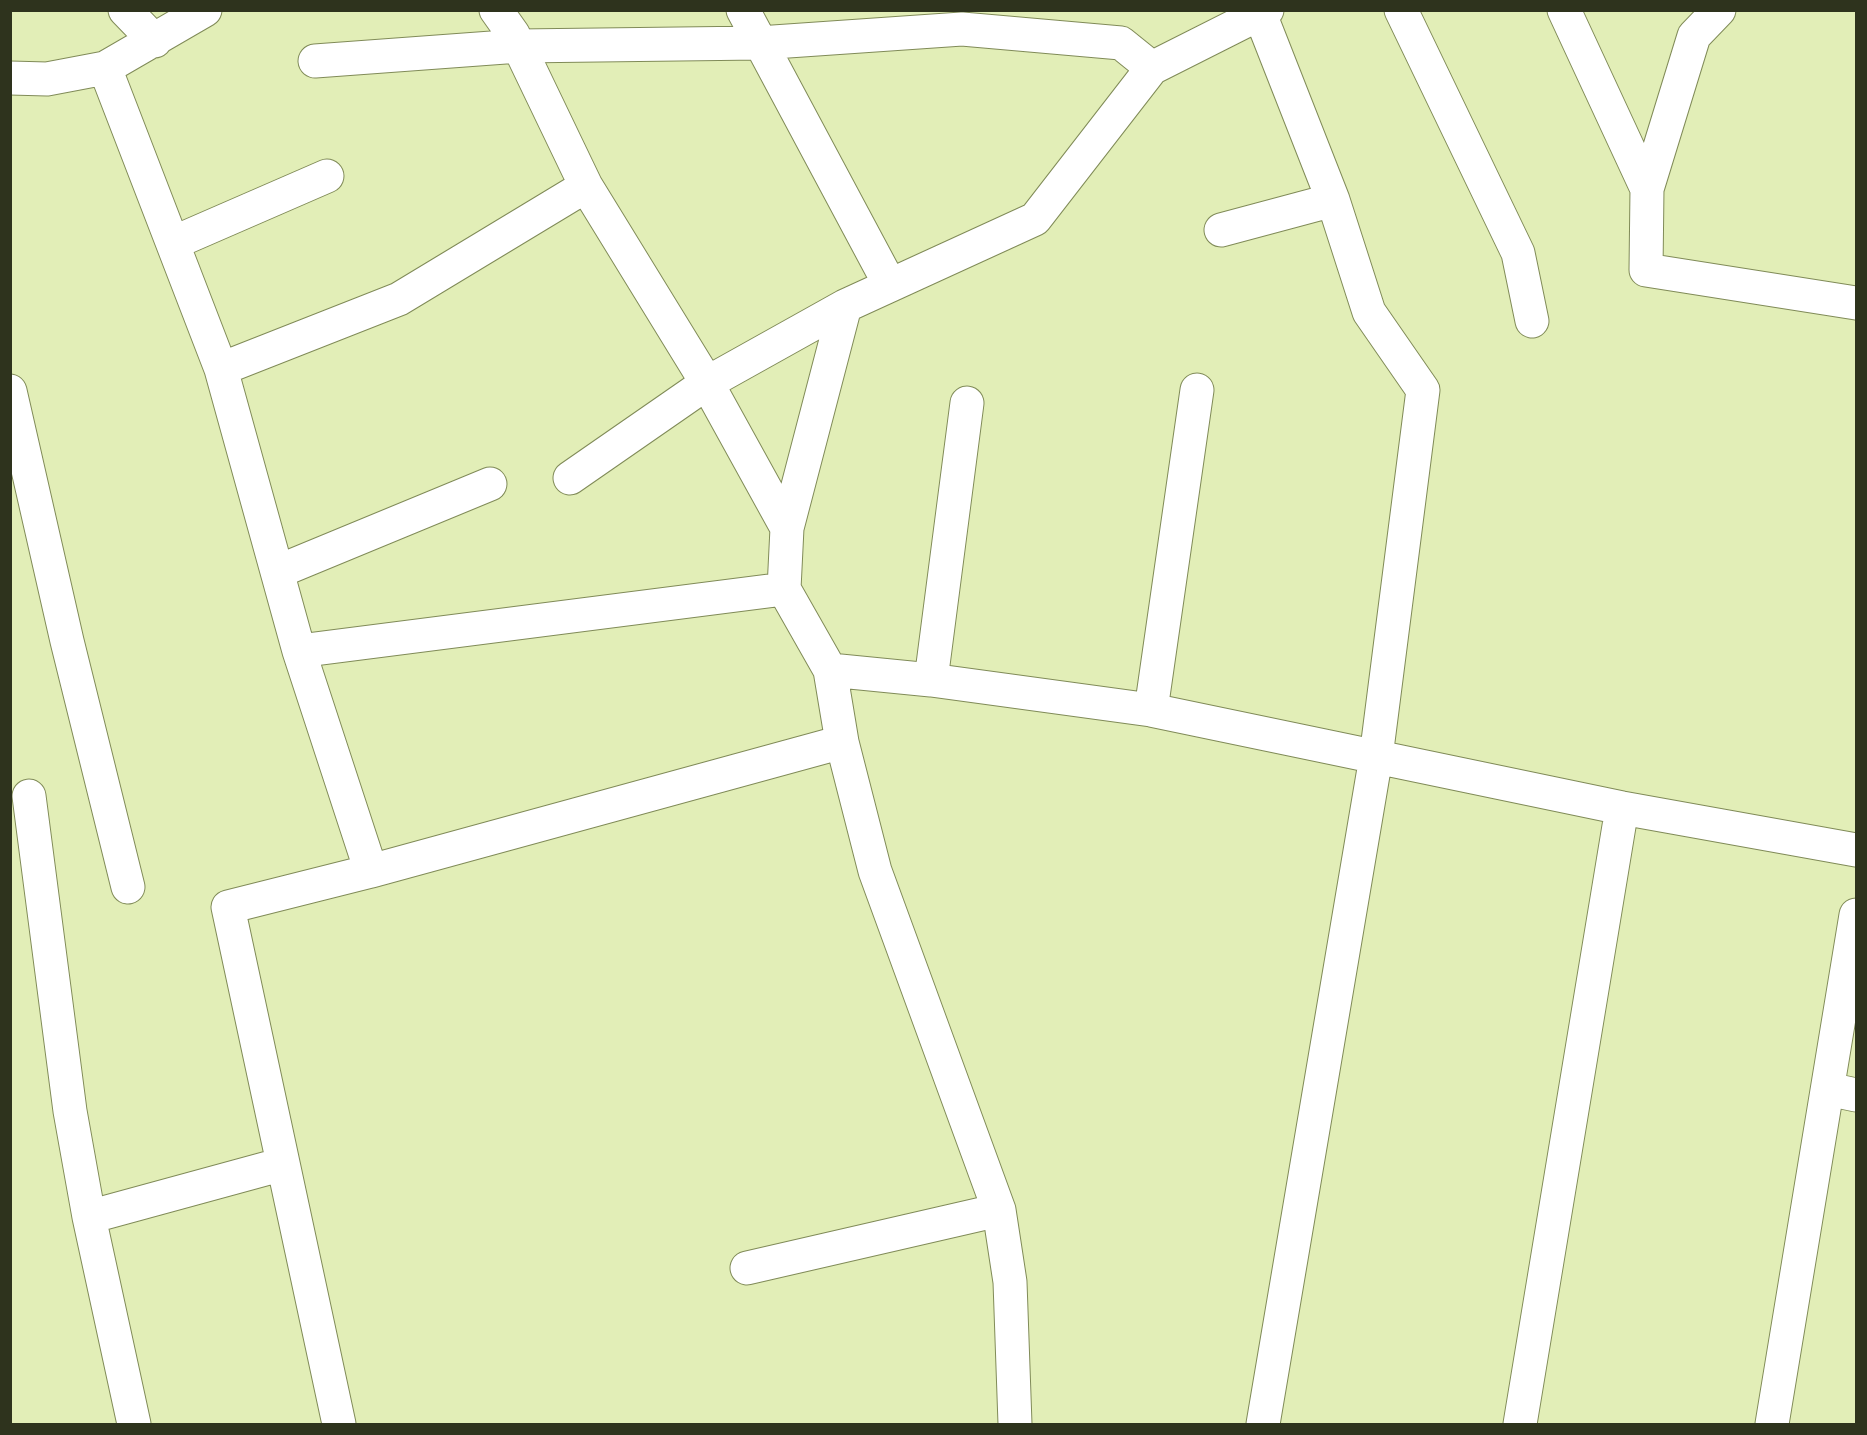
<!DOCTYPE html>
<style>
body{margin:0}
#map{position:relative;width:1867px;height:1435px;overflow:hidden;background:#e2eeb7;font-family:"Public Sans",sans-serif}
canvas{display:block}
.frame{position:absolute;inset:0;border:12px solid #2e331d;pointer-events:none}
</style>
<div id="map">
<canvas width="1867" height="1435"></canvas>
<div class="frame"></div>
</div>
<script>
const ctx = document.querySelector('canvas').getContext('2d');
ctx.lineJoin = 'round';
function strokePath(path, color, width, dash) {
  ctx.strokeStyle = color;
  ctx.lineWidth = width;
  ctx.lineCap = dash ? 'butt' : 'round';
  ctx.setLineDash(dash || []);
  ctx.stroke(path);
}
const minor = new Path2D(`
 M125,10l30,31
 M496,10l17,24 73,152 121,197 80,145 -3,61 46,81 12,72 33,129 124,339 11,72 5,142
 M743,10l147,275
 M1401,10l117,243 14,68
 M1564,10l83,179
 M1719,10l-25,26 -47,153 -1,81 210,33
 M1260,14l73,186 36,112 54,78 -47,367 -113,667
 M315,61l204,-15 240,-3 203,-14 159,14 31,25
 M105,68l116,301 78,282 72,220 -143,36 111,517
 M10,78l37,1 58,-11 100,-58
 M1221,230l112,-30
 M173,243l154,-67
 M221,369l178,-70 187,-113
 M10,391l57,250 61,246
 M570,478l137,-95 138,-77 190,-87 117,-151 115,-58
 M787,528l58,-222
 M277,572l213,-88
 M299,651l485,-62
 M830,670l101,10 220,30 471,98 234,42
 M931,680l36,-277
 M1151,710l46,-320
 M29,796l41,315 19,106 45,207
 M371,871l471,-129
 M1828,1089l28,6
 M89,1217l194,-53
 M747,1268l252,-58
 M1520,1424l102,-616
 M1772,1424l84,-509`);
strokePath(minor, '#808b58', 35);
strokePath(minor, '#fff', 33);
</script>
